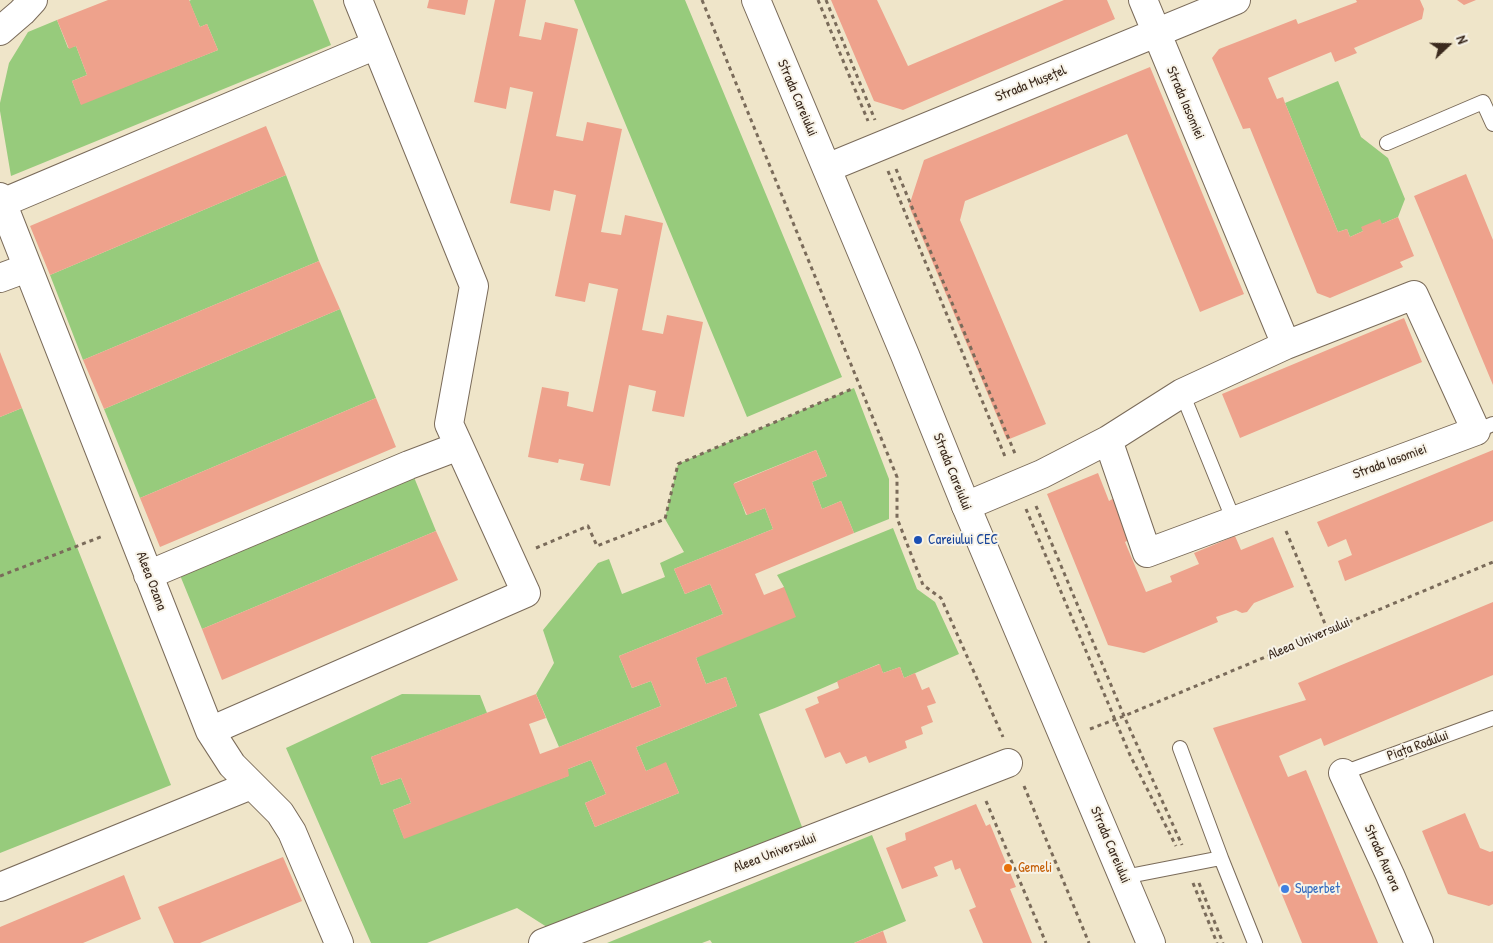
<!DOCTYPE html>
<meta charset="utf-8">
<style>
body{margin:0}
#map{position:relative;width:1493px;height:943px;overflow:hidden;background:#efe5c9;font-family:"Patrick Hand",sans-serif}
canvas{display:block}
.north{position:absolute;left:1423px;top:20px;width:50px;height:50px;-webkit-text-stroke:4px #f7f3e8;paint-order:stroke;rotate:69deg;font-size:14px;font-weight:700;line-height:20px;text-align:center;color:#3b2a1e}
.north::after{content:'';display:block;margin:auto;width:18px;height:22px;background:#3b2a1e;clip-path:polygon(50% 0,100% 100%,50% 72%,0 100%)}
</style>
<div id="map">
<canvas width="1493" height="943"></canvas>
<div class="north">N</div>
</div>
<script>
const ctx = document.querySelector('canvas').getContext('2d');
ctx.lineJoin = 'round';
function fill(path, color) {
  ctx.fillStyle = color;
  ctx.fill(path, 'evenodd');
}
function strokePath(path, color, width, dash) {
  ctx.strokeStyle = color;
  ctx.lineWidth = width;
  ctx.lineCap = dash ? 'butt' : 'round';
  ctx.setLineDash(dash || []);
  ctx.stroke(path);
}
function drawText(font, color, halo, rows, align = 'center') {
  ctx.font = font + ' "Patrick Hand",sans-serif';
  ctx.lineWidth = 4;
  ctx.setLineDash([]);
  ctx.textBaseline = 'middle';
  ctx.strokeStyle = halo;
  ctx.fillStyle = color;
  for (const [text, x, y, turn = 0] of rows) {
    ctx.save();
    ctx.translate(x, y);
    ctx.rotate((+turn || 0) * Math.PI / 180);
    ctx.textAlign = isNaN(turn) ? turn : align;
    if (halo) ctx.strokeText(text, 0, 0);
    ctx.fillText(text, 0, 0);
    ctx.restore();
  }
}
const green = new Path2D(`
 M191,0h122l18,45 -320,131 -11,-65v-8l9,-40 19,-31 29,-12 11,28 8,-2 11,29 -15,6 9,23 137,-54 -11,-26 -7,3 -11,-26z
 M574,0h111l157,377 -95,40z
 M1338,81l23,56 27,21 17,41 -7,18 -16,7 -20,3 1,4 -13,6 -3,-8 -9,3 -53,-129z
 M286,175l33,86 -236,99 -33,-85z
 M340,309l36,89 -236,100 -36,-89z
 M854,388l35,91v40l-35,14 -13,-32 -19,8 -10,-27 15,-6 -11,-26 -82,33 12,32 19,-7 8,21 -99,40 11,25 25,-10 13,30 -104,42 13,32 19,-7 10,25 -102,41 -23,-53 18,-31 -11,-33 55,-67 11,-4 13,35 43,-17 -5,-14 24,-11 -19,-33 13,-55z
 M22,408l149,377 -171,68v-436z
 M409,465l27,66 -234,98 -27,-66z
 M893,528l24,61 18,13 24,52 -55,24 -4,-11 -17,6 -4,-9c-40,16 -79,35 -120,50l48,126 -246,96 -44,-28 -90,35h-56l-85,-195 116,-54 78,1 7,18 -116,44 10,28 20,-7 10,25 -18,7 11,28 164,-62v-7l23,-9 15,34 -21,9 10,24 84,-34 -13,-30 -20,8 -10,-24 101,-41 -11,-29 -20,7 -10,-26 88,-71 -7,-12z
 M872,835l34,86 -52,22h-142l-2,-3 -8,3h-95z`);
const building = new Path2D(`
 M108,0h81l11,27 7,-3 11,26 -137,55 -9,-24 15,-6 -11,-29 -7,3 -12,-29z
 M429,0h39l-3,15 -38,-7z
 M495,0h31l-7,36 22,4 4,-18 33,7 -22,107 27,5 4,-19 35,7 -21,103 20,3 4,-20 38,8 -21,107 21,4 4,-19 36,7 -19,95 -32,-6 4,-20 -27,-6 -19,101 -30,-6 4,-16 -25,-5 -1,4 -30,-6 14,-70 27,5 -2,14 26,6 25,-123 -29,-6 -4,19 -30,-6 21,-101 -22,-5 -4,21 -40,-8 23,-111 -23,-5 -4,22 -32,-7z
 M831,0h46l31,66 156,-66h43l8,19 -212,91 -29,-9z
 M1356,0h64l4,9 -2,10 -68,29 3,5 -22,9 -4,-10 -63,26 9,21 6,-2 2,6 53,129 9,-3 3,8 13,-6 -2,-4 19,-8 2,5 16,-7 16,39 -14,6 3,5 -73,31 -13,-5 -67,-165 -7,1 -31,-71 7,-9 77,-30 2,5 59,-22z
 M1457,0h19l-12,5z
 M1150,67l94,227 -44,18 -73,-178 -162,67 -5,19 86,204 -39,16 -98,-234 15,-46z
 M266,126l20,49 -236,100 -20,-49z
 M1466,174l27,66v145l-79,-189z
 M319,261l21,48 -236,100 -21,-49z
 M1404,318l18,44 -182,76 -18,-44z
 M0,352l22,56 -22,9z
 M376,398l20,49 -236,100 -20,-49z
 M816,450l11,26 -15,6 10,27 19,-8 13,32 -99,41 9,21 20,-8 12,30 -100,41 10,26 20,-7 11,29 -101,41 10,24 20,-9 13,31 -84,34 -10,-24 21,-9 -15,-34 -23,9 1,7 -165,63 -11,-29 18,-7 -10,-25 -20,7 -10,-28 165,-63 10,24 -17,6 11,30 19,-7 102,-41 -10,-25 -19,7 -13,-32 104,-42 -13,-30 -25,10 -11,-25 99,-40 -8,-21 -18,7 -14,-31z
 M1493,450v71l-148,60 -7,-20 14,-6 -6,-16 -18,8 -11,-25z
 M1098,473l11,28 5,-3 17,41 -6,3 21,50 26,-10 -2,-6 29,-12 -5,-11 41,-17 6,14 32,-13 21,50 -40,16 -7,9 -5,1 -6,-3 -20,7 2,5 -74,31 -36,-8 -61,-151z
 M436,531l22,49 -236,100 -20,-51z
 M1493,602v73l-169,71 -3,-8 -42,18 9,21 18,-7 72,173h-76l-89,-215 93,-28 -8,-17z
 M880,664l3,9 17,-6 4,11 11,-5 7,17 7,-3 7,16 -9,3 6,16 -12,5 2,7 -18,7 2,7 -38,15 -3,-7 -20,8 -6,-12 -15,6 -20,-49 14,-6 -2,-6 22,-9 -2,-7z
 M976,804l10,22 4,-2 26,63 -6,2 22,54h-49l-14,-33 7,-3 -16,-39 -5,2 -3,-10 -18,7 4,9 -36,13 -16,-41 20,-8 -1,-7z
 M1465,813l15,35 10,4 3,-1v53l-4,2 -41,-12 -26,-63z
 M283,857l19,44 -102,42h-26l-16,-36z
 M124,875l17,44 -58,24h-83v-16z
 M883,931l4,12h-33z`);
const path = new Path2D(`
 M702,0l195,477v41l26,67 18,13 62,139
 M818,0l50,121
 M826,0l49,120
 M896,169l120,287
 M888,171l118,288
 M1036,506l88,210 58,129
 M1026,509l104,246 46,91
 M1286,531l42,100
 M536,548l52,-22 9,20 68,-27 13,-55 176,-76
 M0,576l103,-40
 M1090,729l34,-13 369,-154
 M1024,786l65,157
 M986,801l60,142
 M1193,883l24,60
 M1199,883l24,60`);
const service = new Path2D(`
 M1387,143l96,-41 10,22
 M1182,393l52,128
 M1476,431l17,-7
 M1180,748l41,110
 M1343,773l150,-55
 M1124,877l97,-19 34,85`);
const minor = new Path2D(`
 M1143,0l143,345
 M827,168l409,-168
 M0,197l210,534 22,34 48,48 12,19 47,111
 M2,203l374,-158
 M0,278l27,-10
 M966,506l76,-32 66,-34 74,-47 104,-48 128,-50 62,136 -329,122 -39,-113
 M148,575l261,-110 50,-19
 M210,731l316,-138 -77,-169 25,-138 -116,-286
 M1343,773l47,102 29,68
 M0,887l251,-102
 M543,943l465,-180`);
const tertiary = new Path2D(`
 M0,31l22,-19 11,-12`);
const primary = new Path2D(`
 M756,0l149,355 61,151 185,437`);
const markers = [
 [918,540,5,"#1a4fb4"],
 [1008,868,5,"#e8710a"],
 [1285,889,5,"#3f7fe0"]
];
const streetNames = [
 ["Strada Mușețel",1031,84,-22],
 ["Strada Careiului",797,98,67],
 ["Strada Iasomiei",1185,103,67],
 ["Strada Iasomiei",1390,462,-20],
 ["Strada Careiului",952,472,68],
 ["Aleea Ozana",151,581,69],
 ["Aleea Universului",1309,639,-23],
 ["Piața Rodului",1418,746,-20],
 ["Strada Careiului",1110,845,67],
 ["Aleea Universului",775,853,-21],
 ["Strada Aurora",1382,858,66]
];
const transitNames = [
 ["Careiului CEC",928,540]
];
const foodNames = [
 ["Gemeli",1018,868]
];
const shopNames = [
 ["Superbet",1295,889]
];
fill(green, '#97cb7c');
fill(building, '#eea28c');
strokePath(service, '#7a6b5a', 16);
strokePath(minor, '#7a6b5a', 30);
strokePath(tertiary, '#7a6b5a', 30);
strokePath(primary, '#7a6b5a', 30);
strokePath(path, '#7a6b5a', 3, [4, 4]);
strokePath(service, '#fff', 14);
strokePath(minor, '#fff', 28);
strokePath(tertiary, '#fff', 28);
strokePath(primary, '#fff', 28);
for (const [x, y, r, color] of markers) {
  const dot = new Path2D();
  dot.arc(x, y, r, 0, 2 * Math.PI);
  ctx.fillStyle = color;
  ctx.fill(dot);
  strokePath(dot, '#f7f3e8', 2);
}
drawText('14px', '#3b2a1e', '#f7f3e8', streetNames);
drawText('14px', '#164399', '#f7f3e8', transitNames, 'left');
drawText('14px', '#c56008', '#f7f3e8', foodNames, 'left');
drawText('14px', '#366cbe', '#f7f3e8', shopNames, 'left');
</script>
